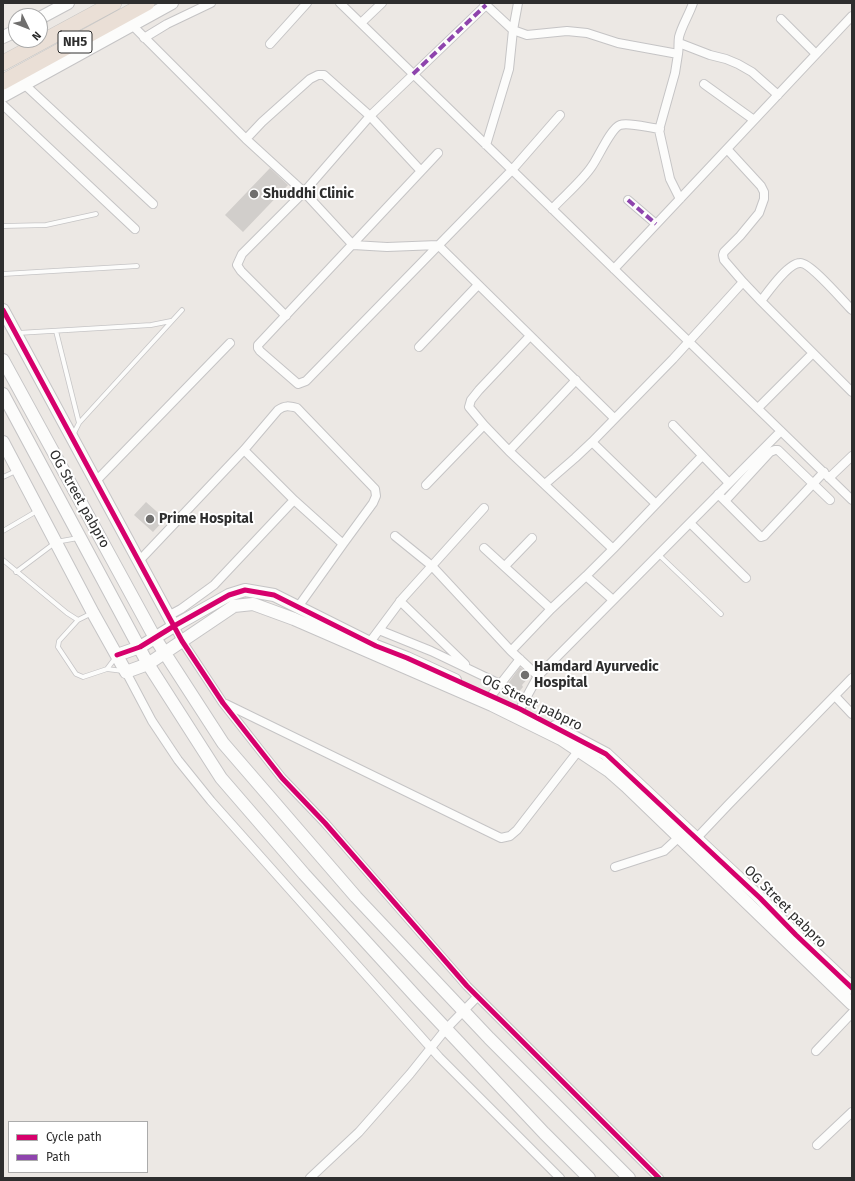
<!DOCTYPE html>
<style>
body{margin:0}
#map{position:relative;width:855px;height:1181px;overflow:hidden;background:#ece8e4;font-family:"Fira Sans",sans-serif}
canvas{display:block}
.frame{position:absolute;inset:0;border:4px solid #2e2e2e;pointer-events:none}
.legend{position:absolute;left:8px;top:1121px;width:140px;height:52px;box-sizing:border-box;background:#fff;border:1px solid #ababab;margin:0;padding:5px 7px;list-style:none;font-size:12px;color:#2e2e2e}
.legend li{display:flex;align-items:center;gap:8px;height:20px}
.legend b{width:20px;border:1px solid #ababab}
.north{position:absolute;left:8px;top:8px;width:40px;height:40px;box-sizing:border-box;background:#fff;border:1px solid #ababab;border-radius:50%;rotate:133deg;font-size:11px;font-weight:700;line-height:16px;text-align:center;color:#2e2e2e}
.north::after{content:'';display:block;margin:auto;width:14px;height:18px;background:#706f6e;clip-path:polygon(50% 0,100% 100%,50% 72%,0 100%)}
</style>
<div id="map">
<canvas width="855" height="1181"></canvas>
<div class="frame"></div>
<ul class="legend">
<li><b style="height:5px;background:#d6006c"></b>Cycle path</li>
<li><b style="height:5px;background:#8e44ad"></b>Path</li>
</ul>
<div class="north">N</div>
</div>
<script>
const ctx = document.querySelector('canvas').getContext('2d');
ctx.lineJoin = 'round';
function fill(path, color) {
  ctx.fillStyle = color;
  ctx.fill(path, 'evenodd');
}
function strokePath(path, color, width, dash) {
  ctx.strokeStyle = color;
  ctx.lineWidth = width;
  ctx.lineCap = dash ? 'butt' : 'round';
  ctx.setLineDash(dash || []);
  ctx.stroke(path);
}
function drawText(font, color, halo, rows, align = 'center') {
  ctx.font = font + ' "Fira Sans",sans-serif';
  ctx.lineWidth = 4;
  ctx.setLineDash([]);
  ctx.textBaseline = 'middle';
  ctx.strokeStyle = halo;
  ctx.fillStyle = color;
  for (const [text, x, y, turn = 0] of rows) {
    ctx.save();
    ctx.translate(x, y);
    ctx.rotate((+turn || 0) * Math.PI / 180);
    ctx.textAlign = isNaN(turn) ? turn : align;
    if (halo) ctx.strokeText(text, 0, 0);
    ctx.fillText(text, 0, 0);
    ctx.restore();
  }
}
const building = new Path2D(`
 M270,168l18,17 -45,47 -18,-17z
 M146,502l19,17 -12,13 -19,-17z
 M520,667l10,9 -8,9 1,2 -6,7 -10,-9z`);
const lane = new Path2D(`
 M3,226l43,-1 50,-11
 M3,274l134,-8
 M56,331l23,92 -6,12
 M18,333l133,-8 20,-4
 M79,423l103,-113
 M3,477l13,-6
 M3,531l34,-20
 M659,555l62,59
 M3,560l64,53 11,7 14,-7
 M16,572l40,-30 22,-4
 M78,620l-19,21 -1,6 18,27 7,3 24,-8 16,2
 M107,669l9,-12`);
const street = new Path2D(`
 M340,3l512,497
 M484,3l29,27 14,5 40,-4 20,2 31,10 60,11c1,-6 0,-11 1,-17 3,-12 10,-22 14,-34
 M781,19l35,35
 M361,23l21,-20
 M132,25l114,114 58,53 66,-76 116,-111
 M144,38l23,-14 44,-21
 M679,43l31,12 16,4 12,5 14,8 26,23
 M270,44l37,-41
 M678,54l-3,19 -16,57 11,49 10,20
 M24,84l129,120
 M704,84l50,36
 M3,105l132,124
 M246,139l16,-17 48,-43 8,-4h6l46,41 51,55
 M486,145l23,-76 4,-39 5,-27
 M727,149l34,37 3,6v7l-5,14 -19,23 -16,16 -1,3 1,5 19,22
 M438,153l-180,192v3l2,3 38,33 8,-3 206,-211 48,-55
 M628,200l28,24
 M552,209c12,-13 31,-29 40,-43 6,-8 19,-38 28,-41 9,-3 29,3 40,4
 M614,269l238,-253
 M761,301l91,91
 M286,316l-45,-45 -4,-6 5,-11 62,-62 49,53 34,2 51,-2 176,173
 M530,336l-51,54 -8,10 -2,7 15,18 25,26 104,98 89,-93
 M419,347l59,-62
 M758,408l55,-55
 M673,425l56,58
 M592,442l64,62
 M244,450l50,50
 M509,451l67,-71
 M829,478l23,-22
 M96,481l134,-138
 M545,484l30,-26 17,-16 81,-83 70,-77 18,19c7,-9 27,-38 39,-38 10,-1 43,38 52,47
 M426,485l58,-60
 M718,494l43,43 3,-1 60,-64
 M725,501l45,-49 5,-2h3l52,50
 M690,523l56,55
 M395,536l37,30 79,85
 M484,548l67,61
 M139,561l105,-111 34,-40c7,-5 11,-4 19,-2l78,81 1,7 -3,7 -30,41
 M505,566l27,-28
 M613,600l-27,-24 27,-27
 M400,601l65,63
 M168,616l13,-7 33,-24 80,-85 49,44 -45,63
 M174,626l8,15 41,62 59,75 43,45 142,163 192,192
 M379,630l52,21 69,33
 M367,646l35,-47 82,-91
 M126,672l26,49 26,39 33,41 228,256 121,121
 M538,676l-27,-25 40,-42 35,-33
 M491,696l29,-37
 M835,696l17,18
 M226,704l275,134 9,-2 7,-6 62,-80
 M520,709l18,-33 243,-245
 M693,842l36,-38 123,-126
 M615,867l49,-16 14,-13
 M816,1051l36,-38
 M817,1145l35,-33
 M310,1178l49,-46 51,-58 36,-45 31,-32`);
const secondary = new Path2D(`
 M40,18l28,-15
 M3,37l13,-6
 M3,96l169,-93
 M3,310l171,316
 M3,360l152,278 68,105 133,154 133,141 140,140
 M3,394l145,270 73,114 83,96 114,125 126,134 45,45
 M3,442l90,171 33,59 22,-8 86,-58 19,-2 41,15 198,86 69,34 48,32 17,15 226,218
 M117,655l23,-8 34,-21 55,-31 16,-5 29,5 102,51 31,12 48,22
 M555,727l51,27 154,144 36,37 56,53`);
const highway = new Path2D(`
 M3,63l111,-60
 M3,82l144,-79`);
const quiet = new Path2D(`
 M413,74l73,-69
 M628,200l28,24`);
const cycleway = new Path2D(`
 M3,310l179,331 41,62 59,75 43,45 142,163 192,192
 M117,655l23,-8 34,-21 55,-31 16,-5 29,5 102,51 31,12 113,51 86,45 154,144 36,37 56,53`);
const markers = [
 [254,194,5,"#706f6e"],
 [150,519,5,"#706f6e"],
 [525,675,5,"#706f6e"]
];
const shields = [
 [75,42,34]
];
const shieldNames = [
 ["NH5",75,42]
];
const poiNames = [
 ["Shuddhi Clinic",263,194],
 ["Prime Hospital",159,519],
 ["Hamdard Ayurvedic",534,667],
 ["Hospital",534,683]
];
const streetNames = [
 ["OG Street pabpro",79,499,61],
 ["OG Street pabpro",532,703,26],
 ["OG Street pabpro",785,907,45]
];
fill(building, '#d1cecb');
strokePath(lane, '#c5c4c5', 5.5);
strokePath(street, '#c5c4c5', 10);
strokePath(secondary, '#c5c4c5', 14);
strokePath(highway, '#c6c5c4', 16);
strokePath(lane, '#fcfcfb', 4);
strokePath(street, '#fcfcfb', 8);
strokePath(secondary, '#fcfcfb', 12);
strokePath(highway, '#eadfd6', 15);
strokePath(quiet, '#8e44ad', 4, [8, 4]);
strokePath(cycleway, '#d6006c', 5);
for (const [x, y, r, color] of markers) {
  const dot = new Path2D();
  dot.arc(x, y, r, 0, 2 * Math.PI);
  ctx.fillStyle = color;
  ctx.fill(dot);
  strokePath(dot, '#fff', 1.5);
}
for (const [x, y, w] of shields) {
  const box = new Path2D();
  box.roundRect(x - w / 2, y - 11, w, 22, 3);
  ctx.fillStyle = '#fff';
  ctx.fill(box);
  strokePath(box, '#2e2e2e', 1);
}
drawText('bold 13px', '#2e2e2e', null, shieldNames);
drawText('bold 14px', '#2e2e2e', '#fff', poiNames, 'left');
drawText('14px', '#2e2e2e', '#fff', streetNames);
</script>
